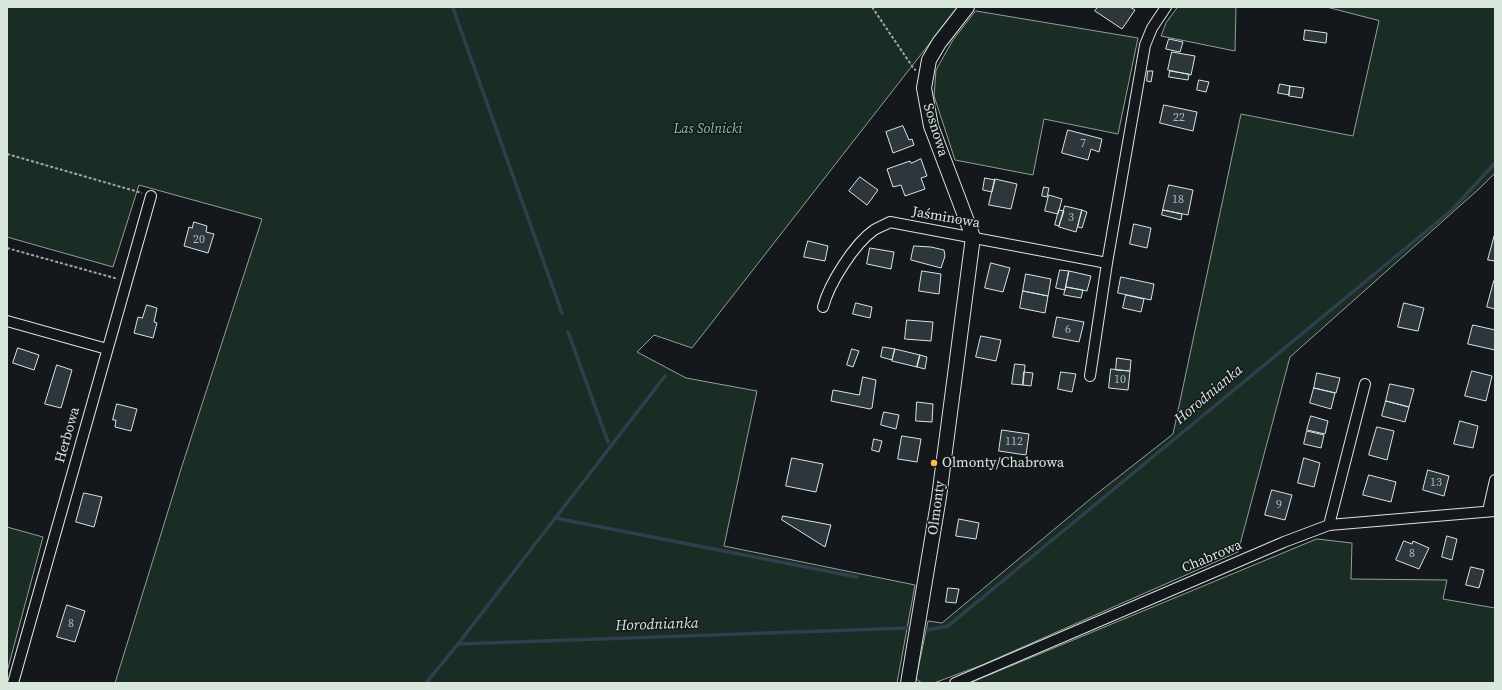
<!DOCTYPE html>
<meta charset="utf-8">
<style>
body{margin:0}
#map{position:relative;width:1502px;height:690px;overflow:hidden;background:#14181c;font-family:"Source Serif 4",serif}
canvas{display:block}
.frame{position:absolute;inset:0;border:8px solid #d8e6dc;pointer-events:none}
</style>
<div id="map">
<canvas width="1502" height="690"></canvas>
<div class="frame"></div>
</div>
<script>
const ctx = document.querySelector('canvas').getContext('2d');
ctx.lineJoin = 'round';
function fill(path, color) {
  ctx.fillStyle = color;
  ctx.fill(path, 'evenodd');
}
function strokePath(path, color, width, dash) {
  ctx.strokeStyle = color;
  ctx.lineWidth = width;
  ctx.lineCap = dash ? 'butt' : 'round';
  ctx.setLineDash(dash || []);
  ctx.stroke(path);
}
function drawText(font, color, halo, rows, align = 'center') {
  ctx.font = font + ' "Source Serif 4",serif';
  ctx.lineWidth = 3;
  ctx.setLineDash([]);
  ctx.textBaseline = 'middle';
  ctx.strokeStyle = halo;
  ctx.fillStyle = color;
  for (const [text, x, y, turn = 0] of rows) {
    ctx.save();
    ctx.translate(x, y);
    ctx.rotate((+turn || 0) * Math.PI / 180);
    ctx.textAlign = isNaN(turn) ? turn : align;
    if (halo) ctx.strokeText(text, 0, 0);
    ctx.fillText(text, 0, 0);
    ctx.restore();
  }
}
const green = new Path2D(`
 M7,7h951l-266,341 -38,-13 -17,17 49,26 71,13 -33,155 191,39 -18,98h-782l66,-214 81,-250 -123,-34 -26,82 -106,-30z
 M1178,7h58l-1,44 -74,-15 5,-13z
 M1327,7h168v166l-15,15 -190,169 -52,195 -256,113 -48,18h-12l-6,-4 12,-58 14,2 152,-127 79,-62 68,-320 112,22 26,-115z
 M976,11l162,27 -20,96 -74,-15 -11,56 -78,-15 -21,-64 2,-26 17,-30z
 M7,527l36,10 -36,135z
 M1317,539l35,4 -1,36 96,1 -4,19 52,9v75h-525z`);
const stream = new Path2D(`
 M453,8l109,305
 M568,332l40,110
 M555,518l302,59
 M928,630l20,-4 504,-416 43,-47
 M458,644l207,-268
 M426,683l32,-39 450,-16`);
const building = new Path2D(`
 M1098,7h32l5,3 -13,19 -27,-18z
 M1305,30l22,3 -1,10 -22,-3z
 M1169,39l14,3 -3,10 -14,-3z
 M1172,52l23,4 -4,19 -23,-5z
 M1148,71h5l-2,11 -4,-1z
 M1170,71l19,3 -1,6 -19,-3z
 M1199,80l10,2 -3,10 -9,-2z
 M1280,84l10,2 -1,9 -11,-2z
 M1290,86l14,2 -2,10 -13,-2z
 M1164,105l33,7 -4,19 -33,-8z
 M903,126l6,14 3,-1 2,6 -21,8 -7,-21z
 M1068,130l34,9 -3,13 -8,-3 -3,11 -26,-7z
 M921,159l6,17 -6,2 4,11 -20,7 -4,-11 -8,2 -6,-18 23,-8 1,2z
 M860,177l18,13 -11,15 -18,-14z
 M985,178l10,2 -3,12 -9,-2z
 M995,179l22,5 -6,25 -22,-4z
 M1169,185l24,5 -5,25 -25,-5z
 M1044,187l5,1 -2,9 -5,-1z
 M1049,195l13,4 -4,15 -13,-3z
 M1065,206l17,4 -6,22 -17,-5z
 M1059,210l5,1 -5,15 -4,-1z
 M1082,210l5,2 -5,16 -4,-1z
 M1163,210l19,4 -1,6 -19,-5z
 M194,222l13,4 -1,6 8,2 -6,19 -24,-7 5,-19 3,1z
 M1134,224l17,4 -4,20 -17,-4z
 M1495,233v28l-7,-1z
 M808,241l20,5 -3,15 -21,-4z
 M914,246l17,1 13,3 1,6 -4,12 -30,-8z
 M870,248l24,4 -3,17 -24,-5z
 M991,263l19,5 -7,24 -18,-4z
 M1060,270l9,1 -4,19 -9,-2z
 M922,271l19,3 -2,20 -20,-3z
 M1069,271l22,5 -4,15 -21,-4z
 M1026,274l25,5 -3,17 -25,-5z
 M1121,277l33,7 -3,16 -33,-7z
 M1494,281l1,1v27l-8,-2z
 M1066,287l17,3 -2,8 -17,-3z
 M1023,291l25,5 -3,17 -25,-5z
 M1126,295l18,4 -3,13 -18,-4z
 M856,303l16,4 -2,11 -17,-4z
 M1404,303l20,5 -6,23 -20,-4z
 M147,305l10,3 -3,14 3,1 -4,15 -19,-5 4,-16 4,1z
 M1057,317l27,5 -5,20 -26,-5z
 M907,320l26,2 -2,19 -26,-2z
 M1473,325l22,5v20l-27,-6z
 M981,336l20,4 -5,21 -20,-4z
 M883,347l12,2 -3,11 -11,-3z
 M18,348l21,7 -5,15 -21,-7z
 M852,349l7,2 -6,16 -6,-2z
 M895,349l25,6 -3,12 -25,-6z
 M920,355l7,2 -2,12 -8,-2z
 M1117,358l14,2 -1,11 -14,-1z
 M1015,364l10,1 -2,20 -11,-1z
 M57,365l15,5 -11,38 -16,-4z
 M1111,369l19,2 -2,19 -19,-2z
 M1472,371l20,5 -6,25 -21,-5z
 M1024,372l9,1 -2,13 -8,-1z
 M1061,372l15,2 -4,18 -14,-3z
 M1317,373l23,5 -4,15 -22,-5z
 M863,377l13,3 -4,28 -2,1 -39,-8 2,-11 26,5z
 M1390,384l24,5 -5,18 -23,-6z
 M1314,388l21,5 -4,16 -21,-6z
 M1386,401l23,6 -4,15 -23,-6z
 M917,402l16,2 -1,18 -16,-1z
 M117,404l20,5 -6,22 -16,-4 1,-7h-3z
 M884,412l15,3 -3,14 -15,-4z
 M1311,416l17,5 -3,13 -18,-4z
 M1460,421l18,5 -5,22 -19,-4z
 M1377,427l17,4 -7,29 -18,-5z
 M1002,430l27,4 -3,21 -27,-4z
 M1307,431l17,4 -3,13 -17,-4z
 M902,436l19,3 -4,23 -19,-3z
 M874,439l8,2 -3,11 -7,-2z
 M792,458l31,6 -7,28 -30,-6z
 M1304,458l16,5 -6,24 -16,-4z
 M1428,470l21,6 -5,20 -21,-6z
 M1369,475l27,7 -5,20 -28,-7z
 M1272,490l20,5 -7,25 -20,-5z
 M84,493l18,4 -8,30 -18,-5z
 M783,516l48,9 -6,22 -43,-27z
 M959,519l20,4 -3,16 -20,-3z
 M1447,536l10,3 -5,21 -10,-3z
 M1404,541l8,3 1,-3 16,7 -10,21 -23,-9z
 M1471,567l13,3 -5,18 -13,-3z
 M948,588l11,1 -3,14 -10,-1z
 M67,605l18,6 -10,31 -18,-5z`);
const path = new Path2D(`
 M872,7l42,62 2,1
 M7,154l135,39
 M7,248l111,31`);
const street = new Path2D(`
 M823,307c6,-23 31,-63 51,-77 5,-3 11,-5 16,-8l217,41
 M7,321l100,28
 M1090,376l17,-113 38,-218 7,-17 14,-21
 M1488,511l7,-31
 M1329,525l36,-141
 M13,683l138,-487
 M955,683l329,-141 45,-17 166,-14`);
const secondary = new Path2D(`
 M908,683l31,-186 34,-260 -42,-111 -7,-38 5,-28 10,-17 28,-36`);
const markers = [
 [934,463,4,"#ffb74d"]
];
const numberNames = [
 ["22",1179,118],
 ["7",1083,144],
 ["18",1178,200],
 ["3",1071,218],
 ["20",199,240],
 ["6",1068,330],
 ["10",1120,380],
 ["112",1014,442],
 ["13",1436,483],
 ["9",1279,505],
 ["8",1412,554],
 ["8",71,624]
];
const parkNames = [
 ["Las Solnicki",708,129]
];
const streetNames = [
 ["Sosnowa",935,130,73],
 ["Jaśminowa",946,218,10],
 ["Herbowa",68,435,-74],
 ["Olmonty",937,508,-82],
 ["Chabrowa",1212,557,-23]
];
const poiNames = [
 ["Olmonty/Chabrowa",942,463]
];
const waterNames = [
 ["Horodnianka",1209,395,-40],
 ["Horodnianka",657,625,-2]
];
fill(green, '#1a2d24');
strokePath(green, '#939e99', 1);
strokePath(stream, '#2f3f4d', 3.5);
fill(building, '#2c363c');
strokePath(building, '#d8e6dc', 1);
strokePath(street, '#d8e6dc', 12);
strokePath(secondary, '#d8e6dc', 16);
strokePath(path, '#9da8a2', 2, [3, 2]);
strokePath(street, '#14181c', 10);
strokePath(secondary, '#14181c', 14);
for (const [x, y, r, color] of markers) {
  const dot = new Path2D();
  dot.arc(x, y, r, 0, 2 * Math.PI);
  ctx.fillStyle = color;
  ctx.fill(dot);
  strokePath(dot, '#14181c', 1.5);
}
drawText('12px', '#adbab4', null, numberNames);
drawText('italic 14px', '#8ac095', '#14181c', parkNames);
drawText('14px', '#d8e6dc', '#14181c', streetNames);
drawText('14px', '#d8e6dc', '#14181c', poiNames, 'left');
drawText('italic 15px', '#d8e6dc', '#14181c', waterNames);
</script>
